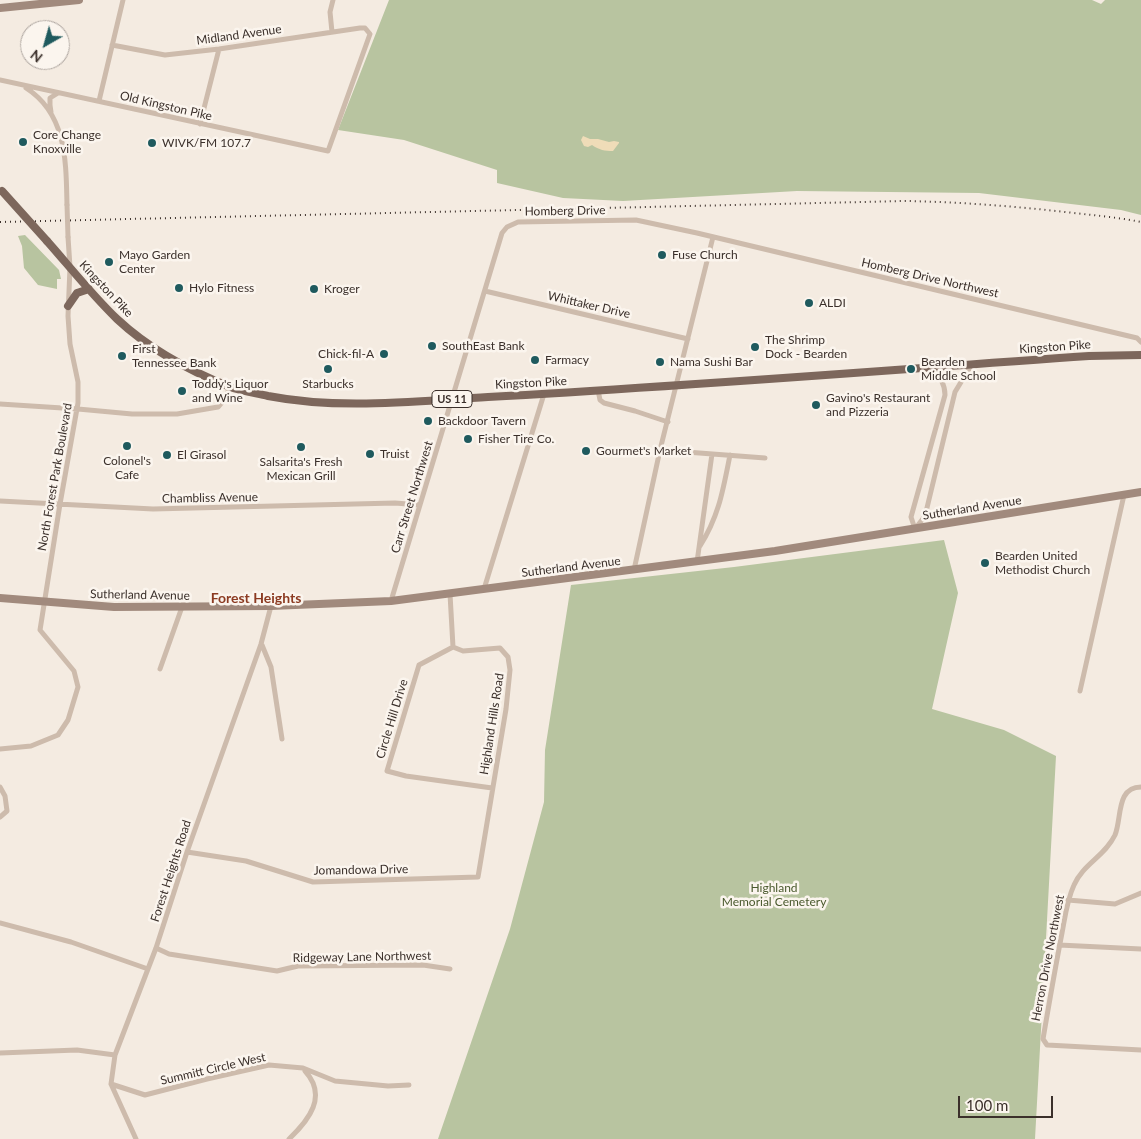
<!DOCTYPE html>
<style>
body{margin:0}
#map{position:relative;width:1141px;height:1139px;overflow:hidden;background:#f4ebe1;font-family:Lato,sans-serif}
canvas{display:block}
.north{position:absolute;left:20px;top:20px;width:50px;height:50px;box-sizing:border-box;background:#fbf5ee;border:1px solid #aea6a0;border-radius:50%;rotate:218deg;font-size:14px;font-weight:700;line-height:20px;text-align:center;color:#3b302b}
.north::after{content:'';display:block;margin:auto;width:18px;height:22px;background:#1f5a5e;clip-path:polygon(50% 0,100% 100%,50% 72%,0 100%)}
.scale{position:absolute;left:958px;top:1096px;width:95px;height:22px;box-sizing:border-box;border:2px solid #3b302b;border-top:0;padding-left:6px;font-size:15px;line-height:18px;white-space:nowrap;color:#3b302b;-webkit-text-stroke:4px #fbf5ee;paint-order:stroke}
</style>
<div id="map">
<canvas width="1141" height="1139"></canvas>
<div class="north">N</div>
<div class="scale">100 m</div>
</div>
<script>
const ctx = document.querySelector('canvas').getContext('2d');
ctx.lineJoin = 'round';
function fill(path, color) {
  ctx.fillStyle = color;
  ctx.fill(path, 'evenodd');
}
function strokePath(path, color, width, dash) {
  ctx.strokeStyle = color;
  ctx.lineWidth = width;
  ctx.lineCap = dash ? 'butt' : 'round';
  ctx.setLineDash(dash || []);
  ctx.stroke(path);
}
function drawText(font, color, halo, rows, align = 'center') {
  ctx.font = font + ' Lato,sans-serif';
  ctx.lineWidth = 5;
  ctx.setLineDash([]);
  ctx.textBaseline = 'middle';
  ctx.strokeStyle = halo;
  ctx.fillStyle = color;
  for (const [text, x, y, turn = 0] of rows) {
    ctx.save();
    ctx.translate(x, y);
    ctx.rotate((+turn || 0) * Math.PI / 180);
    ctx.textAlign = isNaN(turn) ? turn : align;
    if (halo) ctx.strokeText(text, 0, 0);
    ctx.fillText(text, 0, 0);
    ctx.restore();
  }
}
const green = new Path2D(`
 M389,0h703l9,4 4,-4h36v215l-20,-5 -142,-17 -182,-2 -174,10 -60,-3 -66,-15v-13l-93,-30 -66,-10z
 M25,235l34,35 2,9h-4v10l-19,-4 -14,-17 -2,-22 -4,-10z
 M944,540l14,53 -26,116 72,21 52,26 -21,383h-597l72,-210 34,-127 1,-52 26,-165 163,-18z`);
const sand = new Path2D(`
 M583,136l7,3h8l11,3 5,-1 5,1v1l-6,8c-8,0 -14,-1 -21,-6l-4,2 -4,-1 -3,-6z`);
const street = new Path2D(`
 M332,32l-2,-20 3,-12
 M0,80l328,71 42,-117 -5,-6h-5l-141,21 -54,6 -53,-10
 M26,88c41,26 40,74 41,117
 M99,101l24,-101
 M51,112l-1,-7v-7l8,-5
 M200,124l19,-75
 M485,291l203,48
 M932,367c7,9 13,16 13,28l-34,122 4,12 10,-13 30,-124 17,-28
 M598,390l2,10 4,3 31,8 33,11
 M0,404l78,5 54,5h45l41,-7 6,-7 6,-13
 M660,450l105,8
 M0,501l153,8 242,-6 25,2
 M700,546c19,-30 23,-56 30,-91
 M697,562l15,-108
 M634,570l26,-120 53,-213
 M484,589l60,-195
 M450,594l3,53
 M391,601l111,-368 5,-6 11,-5 118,-2 61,13 440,105 4,4
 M262,645l9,22 11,72
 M453,647l-34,18 -32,106 19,5 86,12
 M160,669l22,-62
 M1080,691l44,-196
 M0,749l31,-3 27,-11 10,-15 10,-33 -4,-16 -34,-41 20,-126 18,-101v-21l-8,-38 -2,-28 2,-49 -2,-30
 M0,787l5,9 2,15 -7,6
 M1141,787c-25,0 -19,31 -26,48 -10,21 -32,29 -41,50 -7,15 -9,32 -12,48 -7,36 -13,71 -19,106l4,6 94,5
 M187,852l59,9 67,21 165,-5 28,-168 4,-39 -2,-13 -8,-9 -37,3 -10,-4
 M1068,900l47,4 26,-11
 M0,923l71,19 77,27
 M1059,945l82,4
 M156,948l13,6 108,17 21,-5 125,-1 27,4
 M0,1053l77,-3 38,5
 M111,1084l34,11 62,-16 62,-14 34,3 32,13 53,5 21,-1
 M136,1139l-25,-55 4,-29 41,-107 31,-96 74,-208 10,-38
 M289,1139c20,-19 39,-43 16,-68`);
const secondary = new Path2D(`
 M0,8l79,-8
 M0,598l114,9 157,-1 120,-5 384,-50 366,-59`);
const primary = new Path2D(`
 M47,241c23,26 45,54 70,78 31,29 73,52 113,68 12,4 25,6 38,9 72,14 147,5 220,1 200,-11 400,-27 601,-41l52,-1
 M68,306l9,-13 12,-4`);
const rail = new Path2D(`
 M0,222l905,-21c54,1 107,5 160,11 26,3 51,5 76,10`);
const streetBridge = new Path2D(`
 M67,205l1,32`);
const primaryBridge = new Path2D(`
 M2,191l45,50`);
const markers = [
 [23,142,5,"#1f5a5e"],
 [152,143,5,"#1f5a5e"],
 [662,255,5,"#1f5a5e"],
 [109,262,5,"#1f5a5e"],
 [179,288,5,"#1f5a5e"],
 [314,289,5,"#1f5a5e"],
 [809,303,5,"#1f5a5e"],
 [432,346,5,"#1f5a5e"],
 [755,347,5,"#1f5a5e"],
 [384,354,5,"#1f5a5e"],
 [122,356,5,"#1f5a5e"],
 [535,360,5,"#1f5a5e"],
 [660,362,5,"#1f5a5e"],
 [328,369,5,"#1f5a5e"],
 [911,369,5,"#1f5a5e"],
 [182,391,5,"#1f5a5e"],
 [816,405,5,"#1f5a5e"],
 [428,421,5,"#1f5a5e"],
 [468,439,5,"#1f5a5e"],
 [127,446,5,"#1f5a5e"],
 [301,447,5,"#1f5a5e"],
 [586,451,5,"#1f5a5e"],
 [370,454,5,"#1f5a5e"],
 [167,455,5,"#1f5a5e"],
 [985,563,5,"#1f5a5e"]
];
const shields = [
 [452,399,40]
];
const shieldNames = [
 ["US 11",452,399]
];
const streetNames = [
 ["Midland Avenue",239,35,-8],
 ["Old Kingston Pike",166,106,13],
 ["Homberg Drive",565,211,-1],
 ["Homberg Drive Northwest",930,278,13],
 ["Kingston Pike",106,289,47],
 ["Whittaker Drive",589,305,13],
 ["Kingston Pike",1055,347,-4],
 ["Kingston Pike",531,383,-3],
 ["North Forest Park Boulevard",55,477,-80],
 ["Carr Street Northwest",412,497,-73],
 ["Chambliss Avenue",210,498,-1],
 ["Sutherland Avenue",972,508,-9],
 ["Sutherland Avenue",571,567,-7],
 ["Sutherland Avenue",140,595,1],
 ["Circle Hill Drive",392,719,-73],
 ["Highland Hills Road",492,724,-81],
 ["Jomandowa Drive",361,870,-1],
 ["Forest Heights Road",171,871,-72],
 ["Ridgeway Lane Northwest",362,957,-1],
 ["Herron Drive Northwest",1048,958,-79],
 ["Summitt Circle West",213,1069,-13]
];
const poiNames = [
 ["Core Change",33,135],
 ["Knoxville",33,149],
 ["WIVK/FM 107.7",162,143],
 ["Mayo Garden",119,255],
 ["Center",119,269],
 ["Fuse Church",672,255],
 ["Hylo Fitness",189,288],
 ["Kroger",324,289],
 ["ALDI",819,303],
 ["The Shrimp",765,340],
 ["Dock - Bearden",765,354],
 ["SouthEast Bank",442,346],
 ["First",132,349],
 ["Tennessee Bank",132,363],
 ["Chick-fil-A",374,354,"right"],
 ["Farmacy",545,360],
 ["Nama Sushi Bar",670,362],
 ["Bearden",921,362],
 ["Middle School",921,376],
 ["Toddy's Liquor",192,384],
 ["and Wine",192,398],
 ["Starbucks",328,384,"center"],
 ["Gavino's Restaurant",826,398],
 ["and Pizzeria",826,412],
 ["Backdoor Tavern",438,421],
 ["Fisher Tire Co.",478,439],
 ["Gourmet's Market",596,451],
 ["Truist",380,454],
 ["El Girasol",177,455],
 ["Colonel's",127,461,"center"],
 ["Cafe",127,475,"center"],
 ["Salsarita's Fresh",301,462,"center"],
 ["Mexican Grill",301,476,"center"],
 ["Bearden United",995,556],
 ["Methodist Church",995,570]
];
const parkNames = [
 ["Highland",774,888],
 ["Memorial Cemetery",774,902]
];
const neighbourhoodNames = [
 ["Forest Heights",256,598]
];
fill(green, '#b8c4a0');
fill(sand, '#efdcb8');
strokePath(street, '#cdbbac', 5);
strokePath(secondary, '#a18a7d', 8);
strokePath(primary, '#7d675c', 8);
strokePath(rail, '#3b302b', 2, [1, 4]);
strokePath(streetBridge, '#cdbbac', 5);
strokePath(primaryBridge, '#7d675c', 8);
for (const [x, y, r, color] of markers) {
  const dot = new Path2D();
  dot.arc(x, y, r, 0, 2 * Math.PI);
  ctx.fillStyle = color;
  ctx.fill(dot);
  strokePath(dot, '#fbf5ee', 2);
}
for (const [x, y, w] of shields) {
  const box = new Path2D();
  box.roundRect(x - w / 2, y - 8.5, w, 17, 4);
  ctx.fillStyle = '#fbf5ee';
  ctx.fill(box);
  strokePath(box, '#3b302b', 1);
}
drawText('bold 11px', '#3b302b', null, shieldNames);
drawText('12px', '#3b302b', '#fbf5ee', streetNames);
drawText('12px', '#3b302b', '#fbf5ee', poiNames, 'left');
drawText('12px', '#4a5a2e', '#fbf5ee', parkNames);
drawText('bold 14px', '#8c3b22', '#fbf5ee', neighbourhoodNames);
</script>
